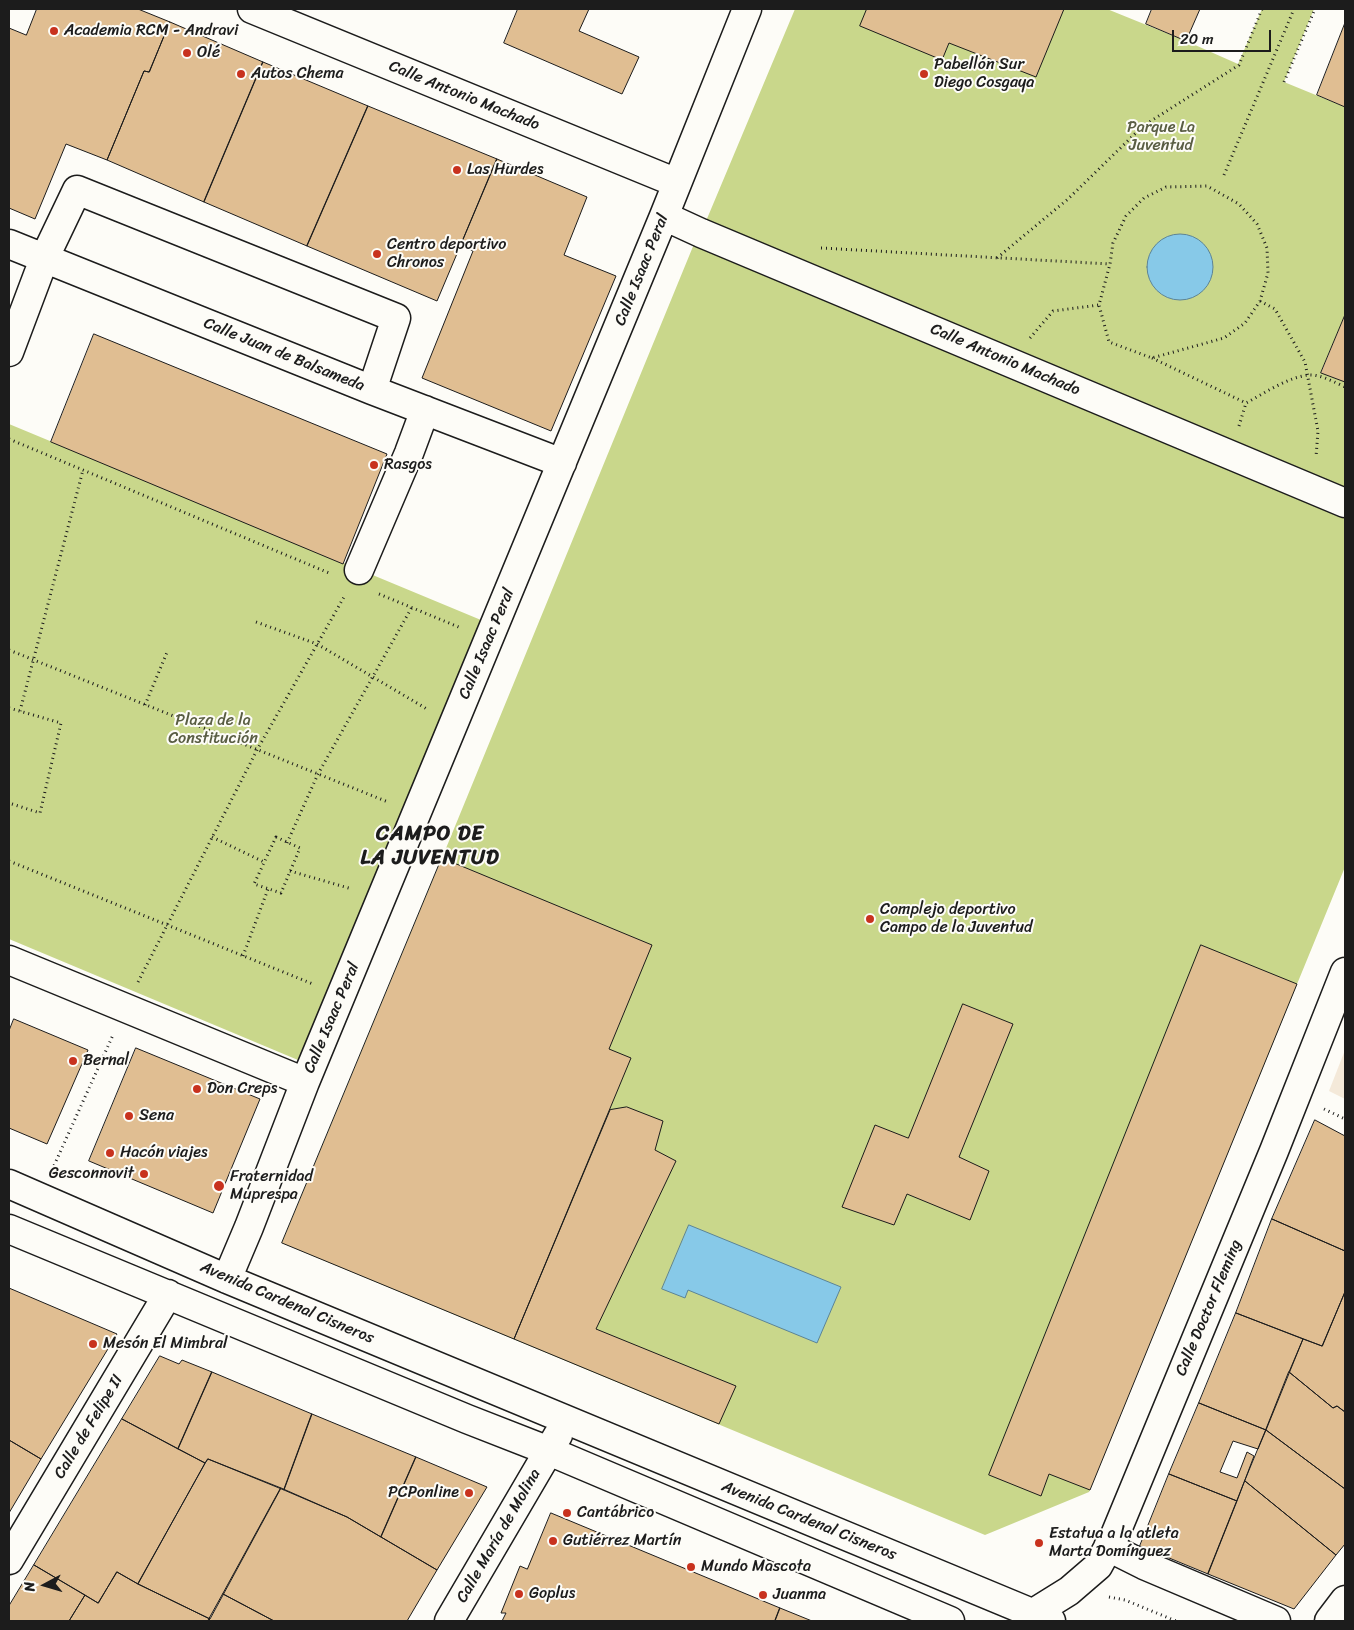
<!DOCTYPE html>
<meta charset="utf-8">
<style>
body{margin:0}
#map{position:relative;width:1354px;height:1630px;overflow:hidden;background:#fdfcf7;font-family:Sriracha,sans-serif}
canvas{display:block}
.frame{position:absolute;inset:0;border:10px solid #1c1c1c;pointer-events:none}
.north{position:absolute;left:20px;top:1560px;width:50px;height:50px;-webkit-text-stroke:4px #fdfcf7;paint-order:stroke;rotate:264deg;font-size:14px;font-weight:700;line-height:20px;text-align:center;color:#1c1c1c}
.north::after{content:'';display:block;margin:auto;width:18px;height:22px;background:#1c1c1c;clip-path:polygon(50% 0,100% 100%,50% 72%,0 100%)}
.scale{position:absolute;left:1172px;top:30px;width:99px;height:22px;box-sizing:border-box;border:2px solid #1c1c1c;border-top:0;padding-left:6px;font-size:15px;line-height:18px;white-space:nowrap;color:#1c1c1c;-webkit-text-stroke:4px #fdfcf7;paint-order:stroke}
</style>
<div id="map">
<canvas width="1354" height="1630"></canvas>
<div class="frame"></div>
<div class="north">N</div>
<div class="scale">20 m</div>
</div>
<script>
const ctx = document.querySelector('canvas').getContext('2d');
ctx.lineJoin = 'round';
function fill(path, color) {
  ctx.fillStyle = color;
  ctx.fill(path, 'evenodd');
}
function strokePath(path, color, width, dash) {
  ctx.strokeStyle = color;
  ctx.lineWidth = width;
  ctx.lineCap = dash ? 'butt' : 'round';
  ctx.setLineDash(dash || []);
  ctx.stroke(path);
}
function drawText(font, color, halo, rows, align = 'center') {
  ctx.font = font + ' Sriracha,sans-serif';
  ctx.lineWidth = 4;
  ctx.setLineDash([]);
  ctx.textBaseline = 'middle';
  ctx.strokeStyle = halo;
  ctx.fillStyle = color;
  for (const [text, x, y, turn = 0] of rows) {
    ctx.save();
    ctx.translate(x, y);
    ctx.rotate((+turn || 0) * Math.PI / 180);
    ctx.textAlign = isNaN(turn) ? turn : align;
    if (halo) ctx.strokeText(text, 0, 0);
    ctx.fillText(text, 0, 0);
    ctx.restore();
  }
}
const built = new Path2D(`
 M1345,1050v49l-16,-8z`);
const green = new Path2D(`
 M795,9h312l79,32 52,23 24,-55h52l-30,73 61,25v208l-24,57 24,10v121l-644,-270zM1167,237l9,63c-33,-9 -39,-46 -9,-63z
 M694,244l651,268v355l-256,625 -104,43 -703,-292 160,-385z
 M9,424l472,196 -183,440 -289,-121z`);
const water = new Path2D(`
 M1147 267a33 33 0 1 1 66 0a33 33 0 1 1-66 0Z
 M689,1225l152,62 -24,56 -129,-53 -3,8 -23,-9z`);
const building = new Path2D(`
 M37,9h101l32,13 -21,50 -5,-1 -37,89 -41,-16 -31,75 -26,-11v-180l17,7z
 M518,9h71l-10,22 60,26 -17,37 -118,-51z
 M867,9h197l-28,68 -87,-34 -7,17 -82,-34z
 M1152,9h48l-14,32 -40,-17z
 M170,22l93,40 -59,140 -97,-42 37,-89 5,1z
 M1345,23v84l-28,-12z
 M263,62l105,44 -61,140 -103,-44z
 M368,106l129,53 -60,142 -130,-55z
 M497,159l90,38 -23,58 52,21 -65,155 -129,-53 51,-127 -12,-6z
 M1345,315v67l-24,-9z
 M94,334l293,120 -44,110 -292,-122z
 M442,858l210,87 -43,104 22,9 -117,281 -232,-96z
 M1201,945l96,39 -207,506 -41,-16 -8,22 -52,-21z
 M963,1004l50,20 -54,133 30,14 -19,49 -63,-26 -13,31 -52,-18 33,-82 33,13z
 M14,1019l74,31 -41,94 -38,-16v-97z
 M136,1048l124,51 -47,114 -124,-52z
 M627,1107l36,14 -8,29 21,11 -80,168 140,57 -17,38 -205,-85 96,-229z
 M1315,1120l30,16v115l-73,-32z
 M1272,1219l73,32v41l-23,54 -86,-33z
 M9,1288l108,46 -76,125 -32,-19z
 M1345,1292v120l-8,-6 -4,2 -44,-36 14,-33 19,7z
 M1236,1313l67,26 -37,91 -67,-27z
 M160,1356l19,8 3,-4 30,12 -34,77 -56,-30z
 M212,1372l100,42 -28,76 -76,-31 -3,4 -27,-14z
 M1289,1372l44,36 4,-2 8,6v77l-79,-59z
 M1199,1403l67,27 -8,19 -25,-8 -13,31 17,6 10,-26 7,4 -17,45 -68,-27z
 M312,1414l104,43 -35,80 -34,-20 -63,-27z
 M122,1419l83,44 -67,121 -21,-12 -19,31 -64,-38z
 M1266,1430l79,59v55l-9,11 -91,-74z
 M9,1440l32,19 -32,54z
 M416,1457l71,30 -50,83 -56,-33z
 M208,1459l73,29 -71,131 -72,-35z
 M1169,1474l68,27 -29,73 -68,-28z
 M1245,1481l91,74 -42,54 -86,-35z
 M281,1488l66,29 90,53 -30,51h-133l-51,-27z
 M551,1513l229,95 -5,13h-273l4,-8h-5l19,-47 7,3z
 M34,1565l51,30 -16,26h-60v-15z
 M117,1572l21,12 72,35 -2,2h-139l16,-26 13,8z
 M223,1594l51,27h-66z
 M780,1608l32,13h-37z`);
const path = new Path2D(`
 M1284,82l31,-73
 M1224,175l70,-166
 M821,248l289,16 3,-21 13,-27 18,-18 22,-11 41,-1 32,18 18,20 10,24 1,25 -8,28 -15,22 -21,15 -72,20 -43,-16 -10,-37 11,-41
 M997,258l71,-59 75,-73 96,-61 23,-56
 M1260,301l15,8 30,53 13,69 -2,26
 M1030,338l23,-27 46,-6
 M1152,358l94,45
 M1239,426l7,-23c19,-10 40,-25 62,-28 12,-1 26,7 37,12
 M9,439l320,134
 M379,594l82,34
 M256,622l61,22 110,65
 M9,650l379,152
 M145,705l23,-55
 M9,708l52,15 -21,90 -31,-10
 M20,711l63,-241
 M212,837l52,25
 M276,837l24,11 -19,45 -27,-9z
 M287,843l31,-69 94,-167
 M9,861l304,123
 M290,871l62,18
 M243,956l25,-67
 M138,982l119,-232 87,-153
 M1324,1109l21,10
 M52,1170l61,-135
 M1109,1597l16,3 51,21`);
const minor = new Path2D(`
 M252,9l425,174
 M664,216l37,17 644,270
 M9,244l363,146 190,73
 M9,352l35,-93 33,-69 319,128 -24,72
 M359,570l50,-117 16,-43
 M9,960l296,122
 M9,1184l218,95 824,342
 M9,1229l458,190 82,32 401,170
 M227,1279l22,-52 56,-145 359,-866 83,-207
 M1108,1547l36,18 132,56
 M9,1560l159,-266
 M1032,1614l37,-23 29,-25 17,-31 159,-384 71,-179
 M449,1621l109,-186
 M1329,1621l16,-21`);
const markers = [
 [54,31,5,"#c8321e"],
 [187,53,5,"#c8321e"],
 [241,74,5,"#c8321e"],
 [924,74,5,"#c8321e"],
 [457,170,5,"#c8321e"],
 [377,254,5,"#c8321e"],
 [374,465,5,"#c8321e"],
 [870,919,5,"#c8321e"],
 [73,1061,5,"#c8321e"],
 [197,1089,5,"#c8321e"],
 [129,1116,5,"#c8321e"],
 [110,1153,5,"#c8321e"],
 [144,1174,5,"#c8321e"],
 [219,1186,6,"#c8321e"],
 [93,1344,5,"#c8321e"],
 [469,1493,5,"#c8321e"],
 [567,1513,5,"#c8321e"],
 [553,1541,5,"#c8321e"],
 [1039,1543,5,"#c8321e"],
 [691,1567,5,"#c8321e"],
 [519,1594,5,"#c8321e"],
 [763,1595,5,"#c8321e"]
];
const poiNames = [
 ["Academia RCM - Andravi",64,31],
 ["Olé",197,53],
 ["Pabellón Sur",934,65],
 ["Diego Cosgaya",934,83],
 ["Autos Chema",251,74],
 ["Las Hurdes",467,170],
 ["Centro deportivo",387,245],
 ["Chronos",387,263],
 ["Rasgos",384,465],
 ["Complejo deportivo",880,910],
 ["Campo de la Juventud",880,928],
 ["Bernal",83,1061],
 ["Don Creps",207,1089],
 ["Sena",139,1116],
 ["Hacón viajes",120,1153],
 ["Gesconnovit",134,1174,"right"],
 ["Fraternidad",230,1177],
 ["Muprespa",230,1195],
 ["Mesón El Mimbral",103,1344],
 ["PCPonline",459,1493,"right"],
 ["Cantábrico",577,1513],
 ["Estatua a la atleta",1049,1534],
 ["Marta Domínguez",1049,1552],
 ["Gutiérrez Martín",563,1541],
 ["Mundo Mascota",701,1567],
 ["Goplus",529,1594],
 ["Juanma",773,1595]
];
const streetNames = [
 ["Calle Antonio Machado",464,96,22],
 ["Calle Isaac Peral",642,270,-68],
 ["Calle Juan de Balsameda",284,355,22],
 ["Calle Antonio Machado",1005,360,23],
 ["Calle Isaac Peral",487,644,-67],
 ["Calle Isaac Peral",332,1018,-67],
 ["Avenida Cardenal Cisneros",287,1303,23],
 ["Calle Doctor Fleming",1209,1308,-67],
 ["Calle de Felipe II",89,1427,-59],
 ["Avenida Cardenal Cisneros",809,1521,22],
 ["Calle María de Molina",499,1536,-60]
];
const parkNames = [
 ["Parque La",1161,128],
 ["Juventud",1161,146],
 ["Plaza de la",213,721],
 ["Constitución",213,739]
];
const districtNames = [
 ["CAMPO DE",430,835],
 ["LA JUVENTUD",430,859]
];
fill(built, '#f4e9d9');
fill(green, '#c9d78b');
fill(water, '#87c9e8');
strokePath(water, '#5c8496', 1);
fill(building, '#e0be92');
strokePath(building, '#1c1c1c', 1);
strokePath(minor, '#1c1c1c', 31);
strokePath(path, '#1c1c1c', 3, [1, 4]);
strokePath(minor, '#fdfcf7', 28);
for (const [x, y, r, color] of markers) {
  const dot = new Path2D();
  dot.arc(x, y, r, 0, 2 * Math.PI);
  ctx.fillStyle = color;
  ctx.fill(dot);
  strokePath(dot, '#fdfcf7', 2);
}
drawText('16px', '#1c1c1c', '#fdfcf7', poiNames, 'left');
drawText('16px', '#1c1c1c', '#fdfcf7', streetNames);
drawText('16px', '#595d43', '#fdfcf7', parkNames);
ctx.letterSpacing = '1px';
drawText('bold 21px', '#1c1c1c', '#fdfcf7', districtNames);
ctx.letterSpacing = '0px';
</script>
